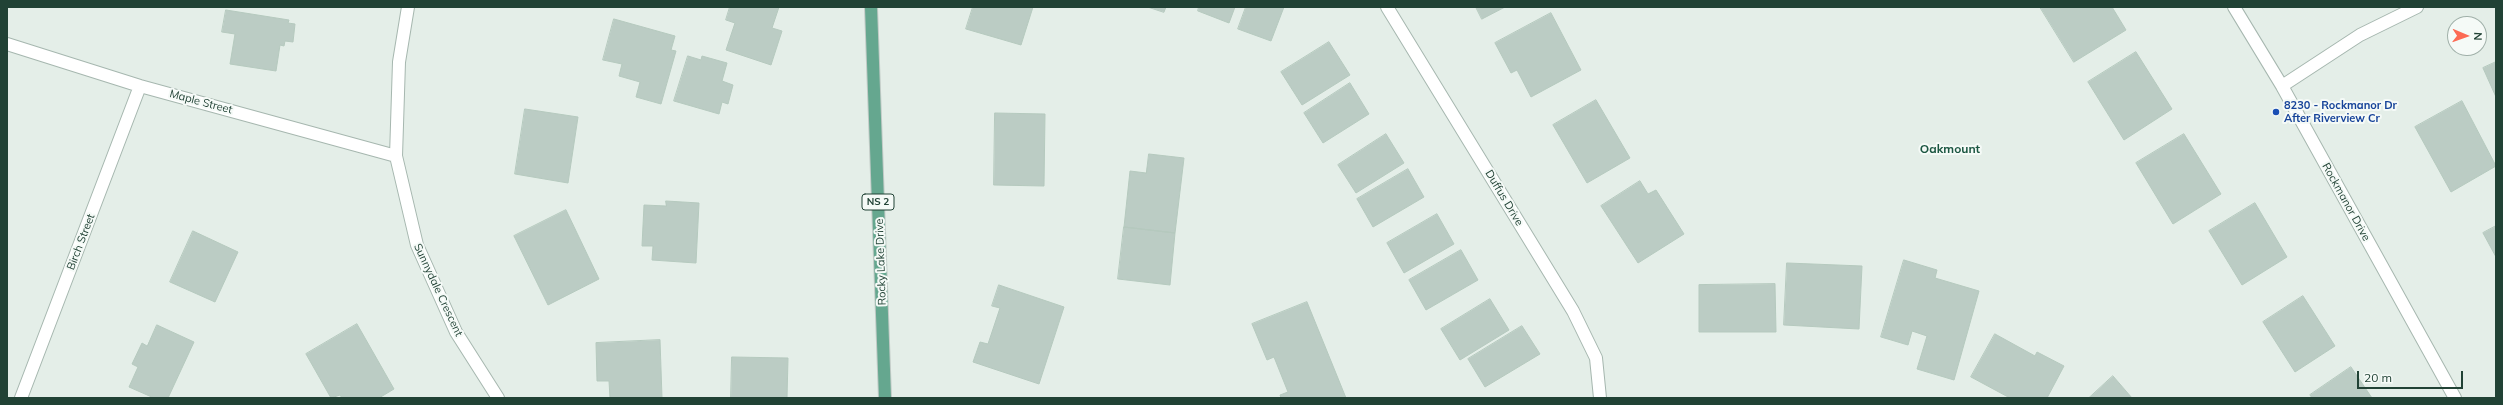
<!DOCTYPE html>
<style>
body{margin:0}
#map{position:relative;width:2503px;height:405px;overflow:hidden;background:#e4eee8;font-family:Mulish,sans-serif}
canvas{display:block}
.frame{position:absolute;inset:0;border:8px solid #214235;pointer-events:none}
.north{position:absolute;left:2447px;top:16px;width:40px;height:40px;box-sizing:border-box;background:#f5faf7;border:1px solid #a0b0a9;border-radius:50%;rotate:92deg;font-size:11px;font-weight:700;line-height:16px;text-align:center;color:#214235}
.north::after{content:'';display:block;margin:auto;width:14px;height:18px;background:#fc6a54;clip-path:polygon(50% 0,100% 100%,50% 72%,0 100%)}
.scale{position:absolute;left:2357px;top:371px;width:106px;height:18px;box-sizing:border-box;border:2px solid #214235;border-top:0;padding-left:5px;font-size:12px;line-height:14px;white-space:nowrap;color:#214235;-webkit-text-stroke:3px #f5faf7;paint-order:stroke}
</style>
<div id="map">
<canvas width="2503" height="405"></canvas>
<div class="frame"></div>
<div class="north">N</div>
<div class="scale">20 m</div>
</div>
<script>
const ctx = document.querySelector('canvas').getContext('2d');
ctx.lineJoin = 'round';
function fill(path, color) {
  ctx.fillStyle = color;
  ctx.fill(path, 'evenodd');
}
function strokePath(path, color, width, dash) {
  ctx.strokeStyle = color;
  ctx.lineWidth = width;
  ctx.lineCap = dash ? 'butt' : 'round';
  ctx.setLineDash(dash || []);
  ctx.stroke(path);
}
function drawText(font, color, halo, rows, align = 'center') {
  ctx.font = font + ' Mulish,sans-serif';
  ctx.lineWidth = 4;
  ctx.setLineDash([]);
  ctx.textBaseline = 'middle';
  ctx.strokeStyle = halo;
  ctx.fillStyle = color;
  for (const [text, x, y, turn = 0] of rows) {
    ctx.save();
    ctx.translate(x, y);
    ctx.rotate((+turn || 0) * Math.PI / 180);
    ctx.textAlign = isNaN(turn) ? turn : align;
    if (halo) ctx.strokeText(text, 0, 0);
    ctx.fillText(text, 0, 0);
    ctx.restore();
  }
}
const building = new Path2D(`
 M730,7h49l-7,21 10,3 -11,34 -45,-15 9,-27 -9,-3z
 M973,7h60l-12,38 -55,-16z
 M1148,7h18l-2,5z
 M1199,7h36l-6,16 -31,-12z
 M1246,7h38l-13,34 -33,-12z
 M1476,7h29l-23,12z
 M2040,7h72l14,23 -52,32z
 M226,10l63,10 -1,3 7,1 -2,18 -8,-1 -1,5 -4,-1 -4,26 -46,-7 5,-30 -13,-2z
 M1551,13l30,57 -50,27 -14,-27 -6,3 -16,-30z
 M614,19l61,17 -4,14 5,1 -15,53 -25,-7 4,-15 -21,-6 3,-12 -19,-4z
 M1329,42l21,33 -48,30 -21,-33z
 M2136,52l36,57 -48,31 -36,-58z
 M688,56l13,4 1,-4 25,7 -5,18 11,4 -5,19 -6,-2 -3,12 -45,-13z
 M2496,62v35l-13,-29z
 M1350,83l19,31 -46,29 -19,-30z
 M1596,100l34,58 -43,25 -34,-58z
 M2462,101l34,65 -45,26 -36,-65z
 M525,109l53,8 -10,66 -53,-9z
 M995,113l50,1 -1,72 -50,-1z
 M1386,134l18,29 -48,30 -18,-28z
 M2184,134l37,60 -48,30 -37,-61z
 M1149,154l35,4 -9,75 -51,-6 6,-56 16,2z
 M1408,169l16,28 -51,30 -16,-28z
 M1640,181l8,13 8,-4 28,44 -46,29 -37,-57z
 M666,201l33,2 -3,60 -44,-3 1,-14h-11l2,-41 22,1z
 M2255,203l32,54 -45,28 -33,-54z
 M566,210l33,69 -51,26 -34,-69z
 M1437,214l17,30 -50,29 -17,-30z
 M2496,226v31l-13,-24z
 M1124,227l51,6 -5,52 -52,-6z
 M193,231l45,21 -23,50 -45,-20z
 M1461,250l17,30 -52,30 -17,-30z
 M1904,260l33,10 -2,8 44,13 -25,89 -37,-11 10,-33 -15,-5 -4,14 -27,-8z
 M1787,263l75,3 -3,63 -75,-4z
 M1775,284l1,48h-77v-47z
 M999,285l65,22 -25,77 -66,-22 7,-20 8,2 12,-36 -8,-2z
 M2303,296l32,50 -40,26 -32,-50z
 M1490,299l19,31 -49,30 -19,-31z
 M1307,302l39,96h-65l-1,-3 8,-3 -14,-35 -7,3 -15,-36z
 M357,324l37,65 -15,9h-37l-2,-3 -9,3 -25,-44z
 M157,325l37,17 -26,56h-14l-25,-11 9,-20 -6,-3 10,-21 5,3z
 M1522,326l18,28 -55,33 -17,-28z
 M1995,334l40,22 2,-4 27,14 -17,32h-37l-39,-21z
 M660,340l2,58h-52l-1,-17h-12l-1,-38z
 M732,357l56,1 -1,40h-56z
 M2351,367l21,31h-60l-2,-3z
 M2113,376l19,22h-43z`);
const minor = new Path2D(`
 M408,7l-9,55 -3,94 21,89 39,87 42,66
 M1387,7l186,304 23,47 4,40
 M2234,7l48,79 173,312
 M7,44l133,42 256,70
 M2282,86l78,-51 57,-28
 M21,398l119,-312`);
const major = new Path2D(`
 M871,7l14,391`);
const markers = [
 [2276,112,4,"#1a4fb4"]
];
const shields = [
 [878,202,32]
];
const shieldNames = [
 ["NS 2",878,202]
];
const streetNames = [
 ["Maple Street",201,102,15],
 ["Duffus Drive",1504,198,59],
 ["Rockmanor Drive",2346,202,61],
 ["Birch Street",81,242,-69],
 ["Rocky Lake Drive",881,262,-92],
 ["Sunnydale Crescent",438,290,65]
];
const transitNames = [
 ["8230 - Rockmanor Dr",2284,106],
 ["After Riverview Cr",2284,119]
];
const neighbourhoodNames = [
 ["Oakmount",1950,149]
];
fill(building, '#bbccc4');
strokePath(building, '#b5c9be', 1);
strokePath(minor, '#a6b7af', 14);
strokePath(major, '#c1cac6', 14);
strokePath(minor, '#fff', 12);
strokePath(major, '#65a78f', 12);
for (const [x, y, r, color] of markers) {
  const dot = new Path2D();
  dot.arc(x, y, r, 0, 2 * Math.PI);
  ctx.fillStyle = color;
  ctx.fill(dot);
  strokePath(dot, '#f5faf7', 1.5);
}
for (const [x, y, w] of shields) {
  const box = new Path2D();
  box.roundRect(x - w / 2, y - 8, w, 16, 3);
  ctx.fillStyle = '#f5faf7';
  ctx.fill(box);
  strokePath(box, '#214235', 1);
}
drawText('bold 10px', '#214235', null, shieldNames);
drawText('11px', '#214235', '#f5faf7', streetNames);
drawText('bold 11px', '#164399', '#f5faf7', transitNames, 'left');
drawText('bold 12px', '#1b5641', '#f5faf7', neighbourhoodNames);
</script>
